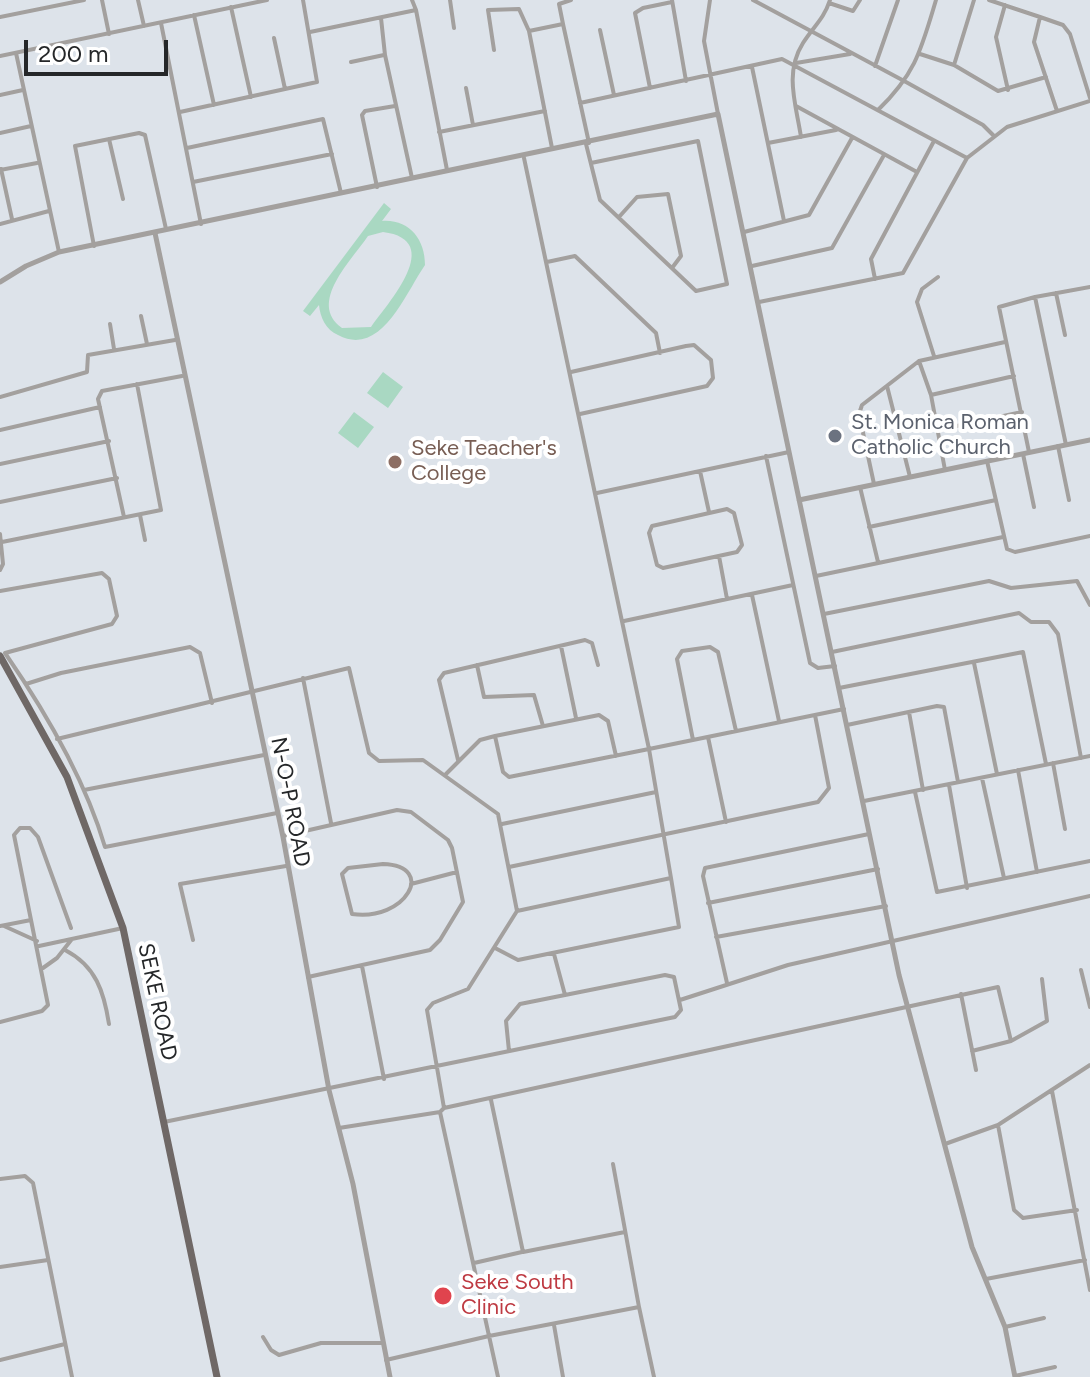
<!DOCTYPE html>
<style>
body{margin:0}
#map{position:relative;width:1090px;height:1377px;overflow:hidden;background:#dde3ea;font-family:Figtree,sans-serif}
canvas{display:block}
.scale{position:absolute;left:24px;top:40px;width:144px;height:36px;box-sizing:border-box;border:4px solid #252729;border-top:0;padding-left:10px;font-size:24px;line-height:28px;white-space:nowrap;color:#252729;-webkit-text-stroke:6px #fff;paint-order:stroke}
</style>
<div id="map">
<canvas width="1090" height="1377"></canvas>
<div class="scale">200 m</div>
</div>
<script>
const ctx = document.querySelector('canvas').getContext('2d');
ctx.lineJoin = 'round';
function fill(path, color) {
  ctx.fillStyle = color;
  ctx.fill(path, 'evenodd');
}
function strokePath(path, color, width, dash) {
  ctx.strokeStyle = color;
  ctx.lineWidth = width;
  ctx.lineCap = dash ? 'butt' : 'round';
  ctx.setLineDash(dash || []);
  ctx.stroke(path);
}
function drawText(font, color, halo, rows, align = 'center') {
  ctx.font = font + ' Figtree,sans-serif';
  ctx.lineWidth = 8;
  ctx.setLineDash([]);
  ctx.textBaseline = 'middle';
  ctx.strokeStyle = halo;
  ctx.fillStyle = color;
  for (const [text, x, y, turn = 0] of rows) {
    ctx.save();
    ctx.translate(x, y);
    ctx.rotate((+turn || 0) * Math.PI / 180);
    ctx.textAlign = isNaN(turn) ? turn : align;
    if (halo) ctx.strokeText(text, 0, 0);
    ctx.fillText(text, 0, 0);
    ctx.restore();
  }
}
const green = new Path2D(`
 M384,203l7,6 -9,12c27,-2 43,18 43,44 -20,29 -44,93 -87,70 -12,-5 -18,-18 -19,-30l-9,11 -7,-5zM383,232c63,8 5,71 -12,95l-29,1c-35,-25 10,-68 26,-92z
 M383,372l20,15 -15,21 -21,-15z
 M354,412l20,15 -16,21 -20,-15z`);
const minor = new Path2D(`
 M102,0l7,34
 M138,0l6,26
 M412,0l4,10
 M450,0l4,28
 M672,0l14,81
 M710,0l-6,41 14,73
 M753,0l153,82 77,43 11,11
 M989,0l51,17
 M829,3l24,8 7,-11
 M1005,5l-9,32 12,53
 M231,7l20,90
 M194,15l20,90
 M0,17l84,-17
 M381,18l4,37 27,123
 M161,23l40,201
 M563,24l-4,-20 12,-4
 M600,30l14,65
 M529,31l34,-7 26,119
 M310,32l106,-22 31,160
 M274,38l11,51
 M494,50l-6,-40 31,-1 10,22 23,117
 M16,53l43,199
 M920,54l34,11 44,26 48,-14
 M0,56l267,-56
 M351,62l33,-7
 M796,63l54,-9
 M954,65l20,-65
 M875,66l23,-66
 M752,67l32,154
 M466,88l7,37
 M650,88l-15,-75 8,-5 29,-6
 M0,95l23,-5
 M580,103l202,-44 185,99
 M796,106l121,66
 M878,110c38,-37 43,-60 58,-110
 M1057,111l-23,-69 6,-25 23,8 7,9 20,64
 M180,112l137,-30 -14,-82
 M439,132l106,-21
 M0,133l31,-7
 M801,137c-5,-33 -17,-64 2,-94 10,-16 21,-24 27,-43
 M109,139l14,60
 M768,143l68,-13
 M586,144l14,56 96,91 31,-7 -29,-143 -107,22
 M187,148l136,-29 18,74
 M524,158l125,591 195,-40
 M1,169l11,50
 M0,170l37,-7
 M193,182l139,-28
 M377,187l-15,-72 3,-4 30,-5
 M619,217l18,-20 31,-3 13,62 -9,12
 M0,224l49,-13
 M744,232l65,-17 43,-77
 M94,246l-19,-100 64,-13 6,2 21,94
 M547,262l28,-6 81,77 4,20
 M752,266l80,-18 52,-93
 M875,279l-4,-20 63,-118
 M1056,293l9,42
 M1035,297l55,-10
 M759,302l144,-29 64,-115 40,-31 83,-26
 M141,316l6,28
 M110,324l4,25
 M934,356l-17,-54 5,-13 16,-12
 M919,361l12,34 14,75
 M571,372l115,-26 8,-1 17,15 2,18 -6,8 -127,28
 M887,386l23,91
 M931,395l83,-19
 M0,397l87,-25 1,-17 87,-15
 M0,430l100,-23
 M938,430l84,-18
 M1058,446l11,54
 M1029,452l-30,-145 36,-10 31,148
 M1023,454l11,53
 M766,456l44,207 8,5 17,-2
 M987,461l20,88 8,3 75,-16
 M0,464l109,-23
 M700,471l9,41
 M874,484l-15,-70 3,-9 57,-44 86,-19
 M860,487l18,75
 M597,493l192,-41
 M0,502l117,-24
 M727,509l7,4 8,32 -5,7 -74,16 -6,-3 -8,-32 3,-7z
 M140,515l5,25
 M124,517l-26,-118 4,-8 80,-15
 M869,527l127,-27
 M0,534l3,30 -3,6
 M2,542l159,-32 -24,-126
 M719,556l8,43
 M816,576l187,-39
 M0,591l102,-18 7,6 8,37 -5,8 -107,29c40,58 80,126 100,194l172,-34
 M752,595l27,126
 M824,614l165,-33 22,7 66,-7 13,24
 M624,621l169,-36
 M561,646l15,72
 M832,652l187,-39 12,9h18l9,12 23,124
 M974,663l23,111
 M477,665l7,32 50,-2 9,31
 M303,678l28,145
 M26,684l35,-11 129,-26 10,6 12,50
 M839,688l184,-36 23,112
 M909,712l14,78
 M847,725l90,-19 7,1 14,75
 M495,736l104,-21 9,6 8,35
 M708,737l18,85
 M57,739l292,-71 20,85 10,8 44,-1 75,54 19,97
 M693,740l-16,-81 5,-8 28,-4 8,5 18,79
 M458,760l-19,-80 5,-7 141,-33 7,3 6,22
 M1053,763l12,66
 M1018,770l19,102
 M982,778l22,100
 M949,785l18,103
 M84,790l180,-35
 M915,792l22,100 153,-31
 M864,801l226,-45
 M502,824l154,-32
 M283,836l114,-26 14,2 37,28 4,8 11,54 -23,38 -10,10 -122,27
 M383,864c55,2 22,58 -31,50l-10,-40 6,-6z
 M509,867l309,-65 11,-14 -14,-73
 M411,884l46,-12
 M708,903l170,-34
 M0,926l31,-6
 M4,926l33,15
 M716,937l170,-31
 M193,940l-13,-56 106,-18
 M39,946l84,-18
 M495,948l23,12 161,-33 -8,-49
 M65,950c31,16 39,42 44,74
 M554,954l11,41
 M362,966l22,113
 M43,968l14,-10 15,-19
 M1081,970l9,37
 M727,983l-24,-107 2,-8 164,-34
 M961,994l15,76
 M680,1000l108,-35 302,-69
 M0,1022l42,-11 6,-6 -34,-170 6,-7h10l8,9 33,91
 M972,1051l39,-10 36,-20 -5,-42
 M1052,1091l38,199
 M491,1100l32,152 102,-20
 M444,1108l-17,-98 6,-7 35,-14 49,-78 154,-33 -22,-129 -140,28 -6,-5 -8,-36 -15,4 -34,34
 M440,1112l58,265
 M164,1122l511,-105 6,-7 -7,-33 -9,-2 -145,29 -14,17 3,30
 M998,1125l16,85 9,8 54,-8
 M339,1128l101,-16 4,-4 554,-121 13,54
 M945,1144l53,-19 92,-60
 M613,1164l26,143
 M0,1179l25,-3 8,7 39,194
 M474,1263l48,-11
 M0,1267l48,-7
 M986,1279l99,-19
 M554,1325l9,52
 M1005,1327l39,-9
 M263,1337l8,13 8,5 42,-12h62
 M0,1360l65,-16
 M386,1360l103,-24 150,-29 15,70
 M1015,1376l40,-9`);
const tertiary = new Path2D(`
 M155,233l128,604 46,253 24,94 37,193
 M0,282l26,-16 33,-14 659,-138 181,861 73,272 33,80 10,50
 M799,500l291,-60`);
const primary = new Path2D(`
 M0,656l67,121 56,151 94,449`);
const markers = [
 [835,436,8,"#6b7280"],
 [395,462,8,"#8d6e63"],
 [443,1296,10,"#e0444e"]
];
const worshipNames = [
 ["St. Monica Roman",851,423],
 ["Catholic Church",851,448]
];
const educationNames = [
 ["Seke Teacher's",411,449],
 ["College",411,474]
];
const streetNames = [
 ["N-O-P ROAD",290,802,79],
 ["SEKE ROAD",157,1002,78]
];
const healthNames = [
 ["Seke South",461,1283],
 ["Clinic",461,1308]
];
fill(green, '#a9d8c2');
strokePath(minor, '#a3a09e', 4);
strokePath(tertiary, '#a3a09e', 5);
strokePath(primary, '#6f6866', 7);
for (const [x, y, r, color] of markers) {
  const dot = new Path2D();
  dot.arc(x, y, r, 0, 2 * Math.PI);
  ctx.fillStyle = color;
  ctx.fill(dot);
  strokePath(dot, '#fff', 3);
}
drawText('22px', '#5b616d', '#fff', worshipNames, 'left');
drawText('22px', '#785e54', '#fff', educationNames, 'left');
drawText('22px', '#252729', '#fff', streetNames);
drawText('22px', '#be3a42', '#fff', healthNames, 'left');
</script>
